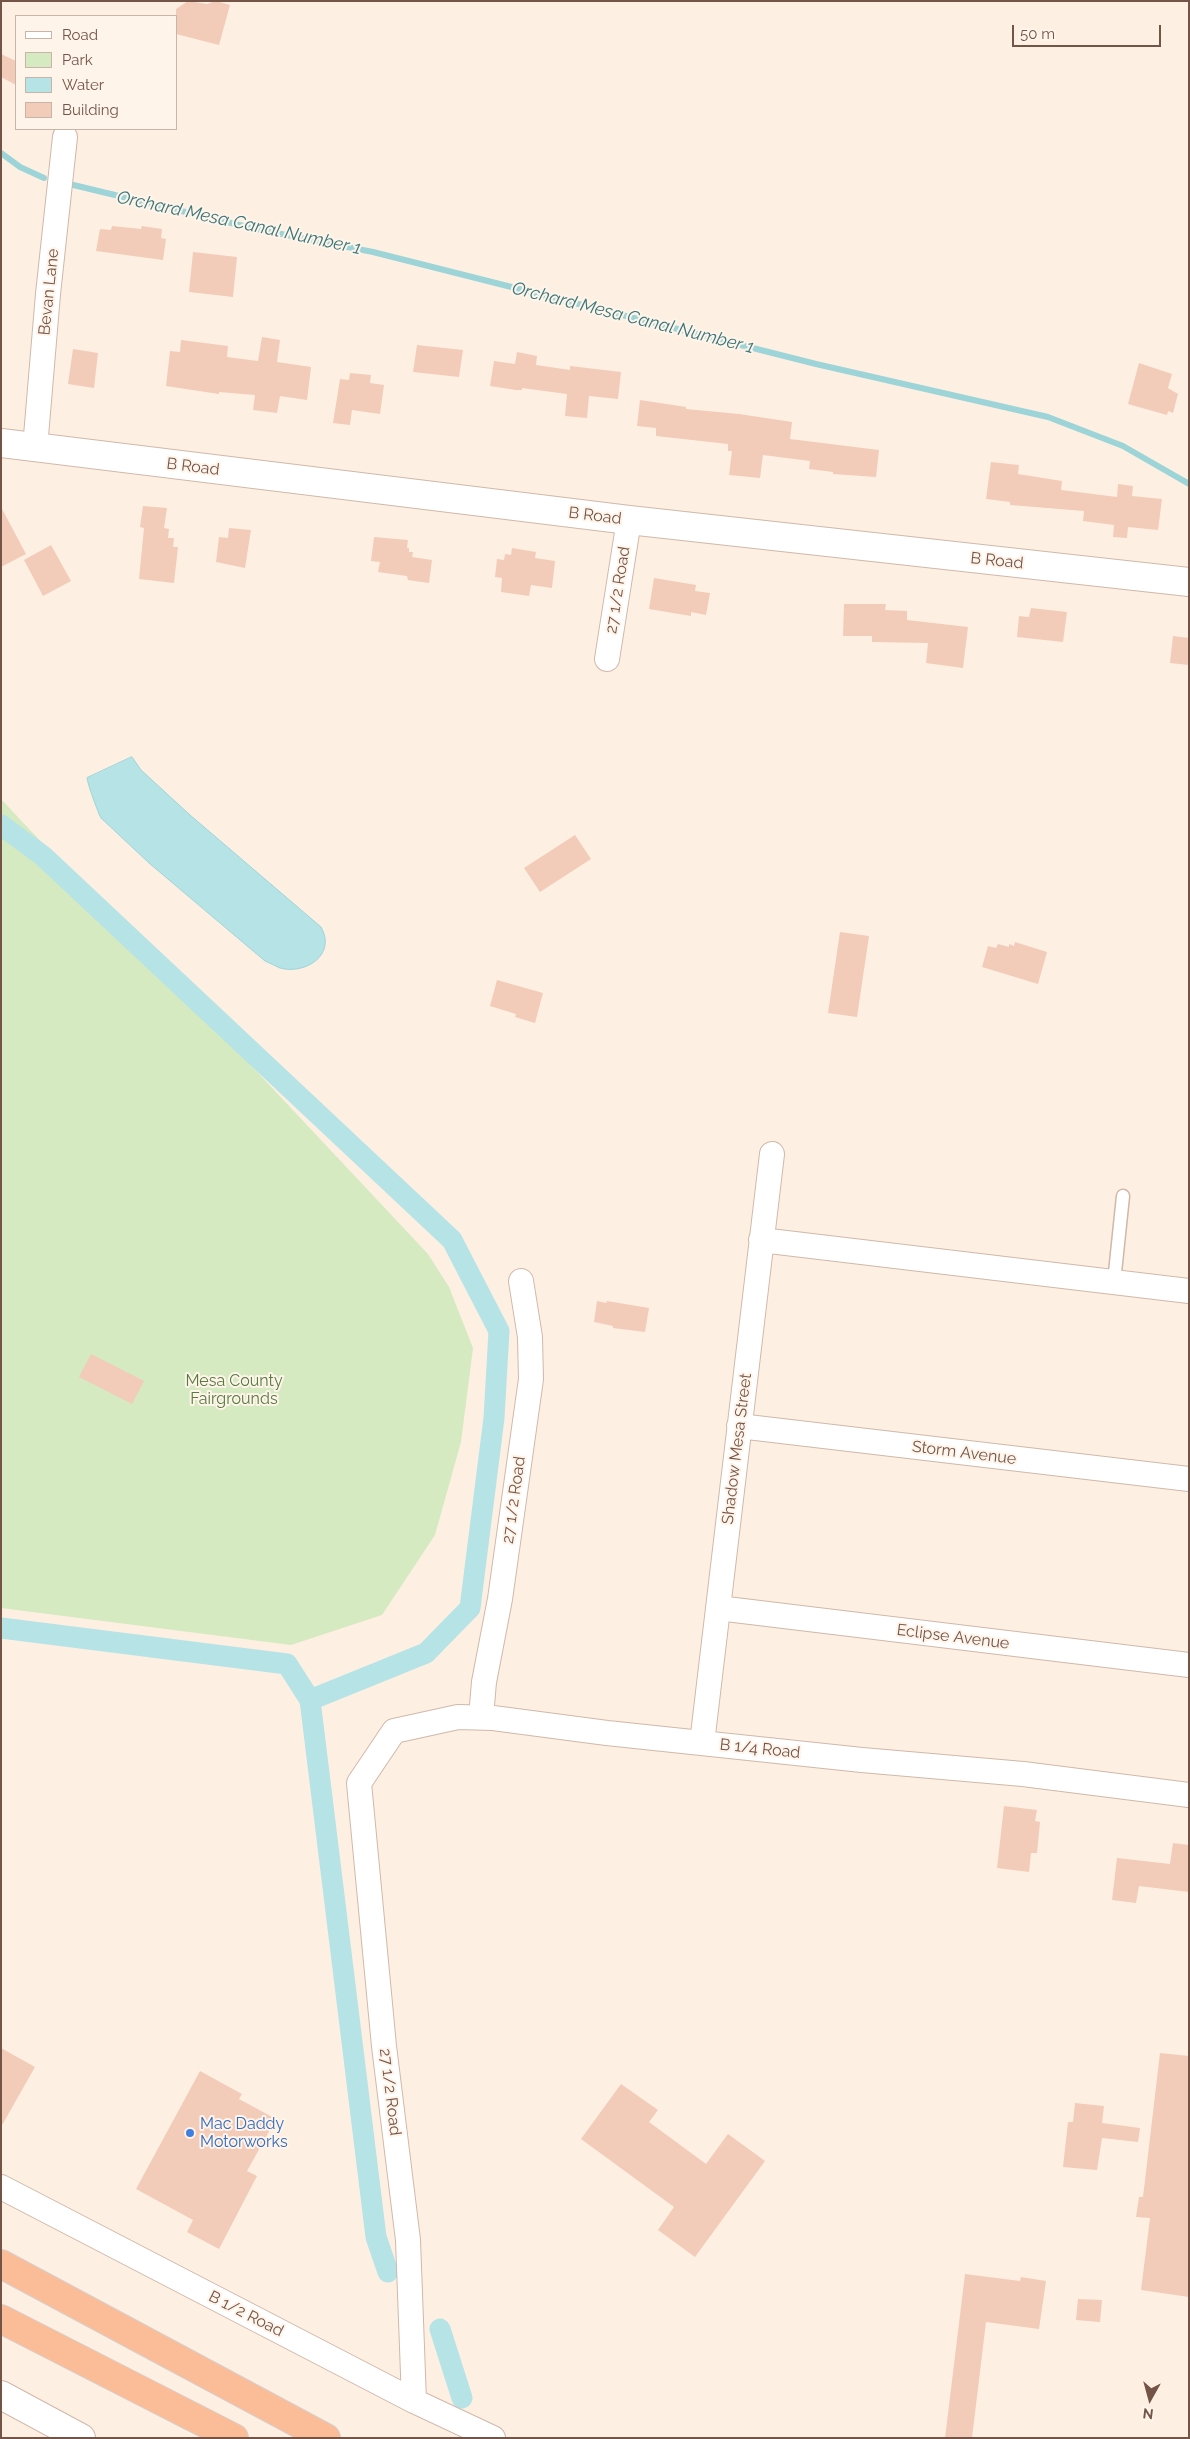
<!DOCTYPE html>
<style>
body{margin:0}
#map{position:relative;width:1190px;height:2439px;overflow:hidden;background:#fdf0e2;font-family:Raleway,sans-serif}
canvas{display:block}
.frame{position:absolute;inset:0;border:2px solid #755448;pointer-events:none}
.legend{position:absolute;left:15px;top:15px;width:162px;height:115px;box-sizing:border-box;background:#fff4e9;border:1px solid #c8b4a9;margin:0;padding:6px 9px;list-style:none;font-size:15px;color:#755448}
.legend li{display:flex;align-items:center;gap:10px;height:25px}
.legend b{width:25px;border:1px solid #c8b4a9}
.north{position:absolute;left:1125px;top:2374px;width:50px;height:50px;-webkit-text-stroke:4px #fff4e9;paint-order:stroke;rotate:187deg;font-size:14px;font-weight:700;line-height:20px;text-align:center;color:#755448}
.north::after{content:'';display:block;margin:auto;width:18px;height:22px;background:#755448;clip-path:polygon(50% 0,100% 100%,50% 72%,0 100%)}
.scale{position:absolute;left:1012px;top:25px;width:149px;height:22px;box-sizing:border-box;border:2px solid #755448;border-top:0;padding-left:6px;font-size:15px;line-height:18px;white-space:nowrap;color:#755448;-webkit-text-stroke:4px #fff4e9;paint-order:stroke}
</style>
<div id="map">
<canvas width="1190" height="2439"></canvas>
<div class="frame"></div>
<ul class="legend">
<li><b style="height:6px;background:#fff"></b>Road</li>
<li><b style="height:14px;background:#d5eac0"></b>Park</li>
<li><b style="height:14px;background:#b6e3e6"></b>Water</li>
<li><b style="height:14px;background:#f3cbb9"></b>Building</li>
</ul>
<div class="north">N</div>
<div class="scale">50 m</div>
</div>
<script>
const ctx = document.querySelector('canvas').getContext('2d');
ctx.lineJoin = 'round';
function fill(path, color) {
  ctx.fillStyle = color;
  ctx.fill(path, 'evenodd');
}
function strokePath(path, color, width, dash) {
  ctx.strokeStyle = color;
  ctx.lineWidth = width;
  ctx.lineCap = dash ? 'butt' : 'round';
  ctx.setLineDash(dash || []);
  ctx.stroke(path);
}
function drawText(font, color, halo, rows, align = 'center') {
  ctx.font = font + ' Raleway,sans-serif';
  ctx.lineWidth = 4;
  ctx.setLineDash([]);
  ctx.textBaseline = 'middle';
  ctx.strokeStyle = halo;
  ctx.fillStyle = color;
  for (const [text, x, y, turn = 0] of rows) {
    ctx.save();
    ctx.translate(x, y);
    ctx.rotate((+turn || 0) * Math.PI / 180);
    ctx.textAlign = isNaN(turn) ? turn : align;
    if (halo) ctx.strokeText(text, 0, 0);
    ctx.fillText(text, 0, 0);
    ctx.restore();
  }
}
const green = new Path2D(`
 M1,799l427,455 21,33 24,61 -12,94 -26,93 -53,80 -91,30 -290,-37z`);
const water = new Path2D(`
 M132,757l9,13 49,45 131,112c16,28 -16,48 -41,41 -5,-2 -10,-5 -15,-7l-116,-98 -48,-45c-3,-5 -14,-36 -14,-40z`);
const stream = new Path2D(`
 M1,153l19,14 24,11
 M65,183l191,46 117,23 443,112 232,53 75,29 66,38`);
const canal = new Path2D(`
 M1,825l42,31 409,384 47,91 -5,87 -24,190 -44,45 -116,47
 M1,1628l286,36 23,36 66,537 12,35
 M440,2329l22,69`);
const building = new Path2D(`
 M188,1l19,3 9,-3 14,4 -11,40 -43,-11v-25z
 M1,54l15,7v24l-15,-8z
 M112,226l29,3 1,-3 20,3 -1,9 5,1 -3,21 -67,-9 4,-22 11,1z
 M193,252l44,5 -4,40 -44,-5z
 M262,337l18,3 -3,22 34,5 -4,33 -27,-4 -3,17 -24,-3 2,-15 -36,-3v2l-53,-8 4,-35 10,1 1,-12 47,6 -1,11 31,4z
 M417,345l46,5 -4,27 -46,-5z
 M73,349l25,4 -4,35 -26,-4z
 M517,352l20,4 -1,9 34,5v-4l51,6 -3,27 -29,-3 -2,22 -22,-2 2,-22 -45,-6v2h-6l-26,-4 4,-25 21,3z
 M1139,363l33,11 -4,14 10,6 -5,19 -5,-2 -1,4 -39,-11z
 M350,373l21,2 -1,8 14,2 -4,29 -28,-4 -2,15 -17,-2 7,-44 9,1z
 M640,400l46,7v2l53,5 53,8 -2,17 89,11 -3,27 -43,-3v-2l-24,-3 1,-8 -47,-6 -3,23 -31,-3 3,-24h-4v-7l-72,-8v-8l-19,-2z
 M991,462l28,3 -1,9 44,7 -1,9 56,7 1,-13 15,2 -1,10 30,3 -4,31 -30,-3 -1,11 -14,-1 1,-12 -31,-4 1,-10 -74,-6v-3l-24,-3z
 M143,506l24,2 -3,20 5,1 -1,9h6l-1,9h5l-4,36 -35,-4 5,-51 -4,-1z
 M1,507l25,47 -25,13z
 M229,528l22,2 -6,38 -29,-6 3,-25 9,1z
 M374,537l34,3 -1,8h2v4h4l-1,5 20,3 -3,23 -21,-3 -1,-4 -29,-4 2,-10 -9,-1z
 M51,545l20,36 -28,15 -19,-36z
 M512,548l24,4 -1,6 20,3 -3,27 -21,-3 -2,11 -28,-4 1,-14 -7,-1 2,-18 7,1 1,-6 6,1z
 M654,578l42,7 -1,6 15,2 -4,22 -15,-3v4l-42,-7z
 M844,604h42l-1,6 22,1v9l61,7 -5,41 -37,-5 2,-20 -56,-1v-6h-29z
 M1031,608l36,4 -4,30 -46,-5 2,-21 10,1z
 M1173,636l16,2v27l-19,-2z
 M575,835l16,24 -51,33 -16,-24z
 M840,932l29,4 -12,81 -29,-4z
 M1015,942l32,10 -9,32 -56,-17 6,-21 8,2 2,-4 11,3v-3l5,2z
 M497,980l46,13 -8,30 -20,-6 1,-3 -26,-8z
 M597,1301l9,2 1,-2 42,7 -4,24 -32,-4v-2l-19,-4z
 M91,1354l53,27 -12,23 -53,-27z
 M1004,1806l33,4 -2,11 5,1 -3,31h-6l-2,19 -32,-4z
 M1173,1843l16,2v47l-50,-6 -3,17 -24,-3 5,-42 53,6z
 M1,2048l34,19 -34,60z
 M1160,2053l29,3v241l-48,-7 9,-72 -14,-1 3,-20h4z
 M200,2071l42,23 -3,5 37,20 -29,52 10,5 -38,73 -32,-17 6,-12 -57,-31z
 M621,2084l37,26 -9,12 57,42 22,-30 37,27 -70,96 -37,-27 16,-23 -93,-68z
 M1075,2103l29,3 -2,17 38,5 -2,14 -36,-4 -5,32 -34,-3 5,-45h5z
 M965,2274l55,7 1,-4 25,4 -7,48 -53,-7 -14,116h-27z
 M1078,2299l24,1 -2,22 -24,-2z`);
const service = new Path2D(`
 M1114,1282l9,-86`);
const minor = new Path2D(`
 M35,448l13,-154 17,-157
 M607,659l22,-139
 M761,1240l428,51
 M739,1426l450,53
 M718,1608l471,57
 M481,1717l3,-35 16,-83 31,-220 -1,-42 -9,-56
 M702,1743l70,-589
 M1,2187l413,214 79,37
 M414,2401l-6,-161 -24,-194 -25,-263 35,-52 64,-14 35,1 114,15 255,27 161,14 166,21`);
const tertiary = new Path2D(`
 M1,443l628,77 560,62
 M1,2395l80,43`);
const trunk = new Path2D(`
 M1,2264l325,174
 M1,2319l233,119`);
const markers = [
 [190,2133,5,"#3f7fe0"]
];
const streetNames = [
 ["Bevan Lane",49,292,-84],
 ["B Road",193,467,7],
 ["B Road",595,516,7],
 ["B Road",997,561,6],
 ["27 1/2 Road",618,590,-81],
 ["Shadow Mesa Street",737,1449,-83],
 ["Storm Avenue",964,1453,7],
 ["27 1/2 Road",514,1500,-82],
 ["Eclipse Avenue",953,1637,7],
 ["B 1/4 Road",760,1749,6],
 ["27 1/2 Road",390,2092,83],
 ["B 1/2 Road",246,2314,27]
];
const parkNames = [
 ["Mesa County",234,1381],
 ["Fairgrounds",234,1399]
];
const shopNames = [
 ["Mac Daddy",200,2124],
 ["Motorworks",200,2142]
];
const waterNames = [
 ["Orchard Mesa Canal Number 1",239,223,12],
 ["Orchard Mesa Canal Number 1",633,318,14]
];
fill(green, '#d5eac0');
fill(water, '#b6e3e6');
strokePath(water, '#9cd4d8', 1);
strokePath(stream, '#9cd4d8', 6);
strokePath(canal, '#b6e3e6', 21);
fill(building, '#f3cbb9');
strokePath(service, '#d0b8ab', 15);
strokePath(minor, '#d0b8ab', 26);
strokePath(tertiary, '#d0b8ab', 30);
strokePath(trunk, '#d8cfcc', 30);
strokePath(service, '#fff', 12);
strokePath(minor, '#fff', 24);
strokePath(tertiary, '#fff', 28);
strokePath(trunk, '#fbbc98', 28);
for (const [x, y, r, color] of markers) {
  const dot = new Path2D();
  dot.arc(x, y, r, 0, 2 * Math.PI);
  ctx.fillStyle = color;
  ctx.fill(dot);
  strokePath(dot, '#fff4e9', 2);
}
drawText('16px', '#755448', '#fff4e9', streetNames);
drawText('16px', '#567b40', '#fff4e9', parkNames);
drawText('16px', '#366cbe', '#fff4e9', shopNames, 'left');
drawText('italic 18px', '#3b767b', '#fff4e9', waterNames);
</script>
